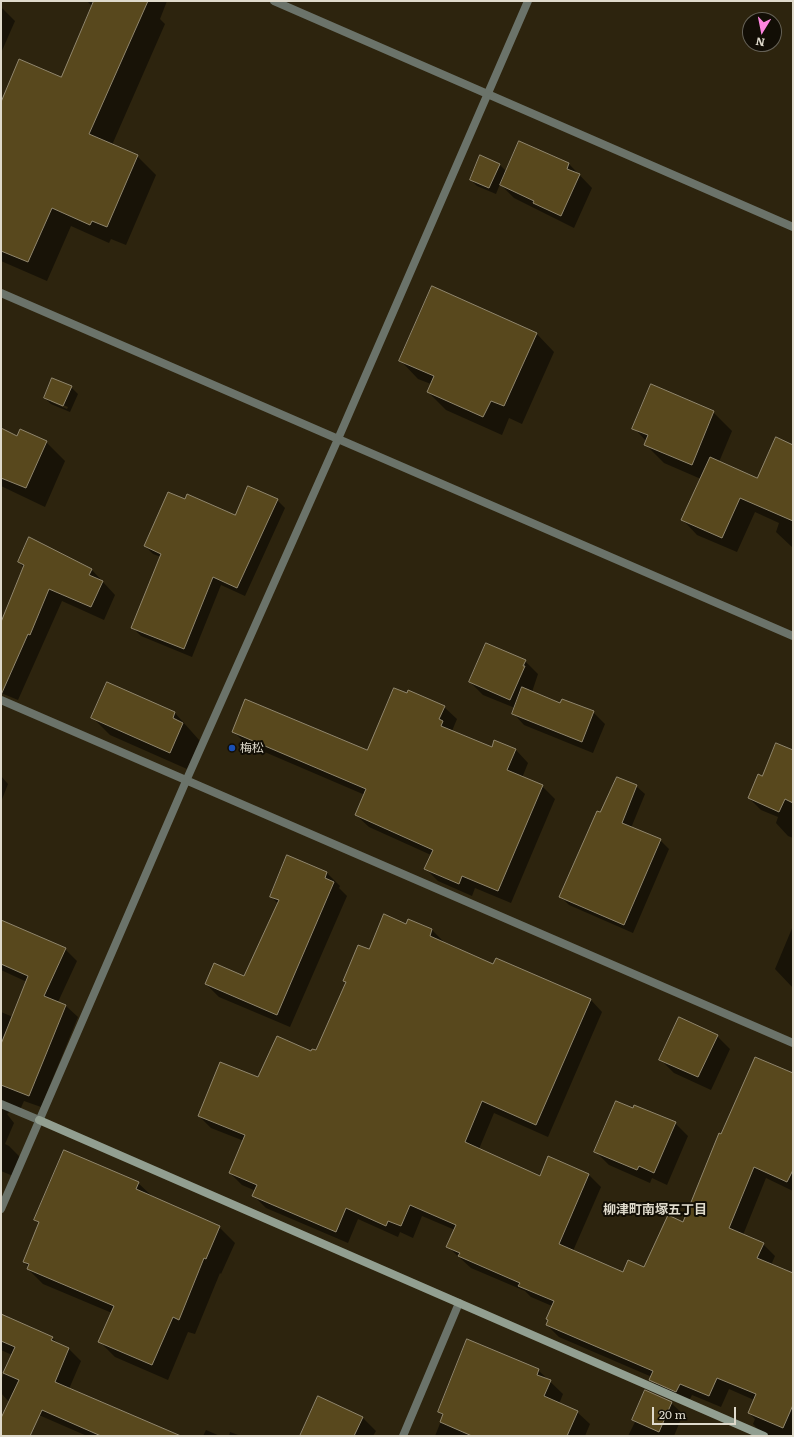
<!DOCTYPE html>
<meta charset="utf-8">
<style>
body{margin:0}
#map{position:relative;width:794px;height:1437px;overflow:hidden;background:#2d240e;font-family:Literata,serif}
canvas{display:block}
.frame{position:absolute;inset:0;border:2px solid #dfdacc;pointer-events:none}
.north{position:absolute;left:742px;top:12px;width:40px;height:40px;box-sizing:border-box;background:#120e05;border:1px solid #646055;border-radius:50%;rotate:190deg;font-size:11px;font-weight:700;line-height:16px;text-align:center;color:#dfdacc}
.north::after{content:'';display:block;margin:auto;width:14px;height:18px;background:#fe85e0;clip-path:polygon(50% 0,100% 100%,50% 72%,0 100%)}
.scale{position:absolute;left:652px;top:1407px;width:84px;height:18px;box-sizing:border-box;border:2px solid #dfdacc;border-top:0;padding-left:5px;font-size:12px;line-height:14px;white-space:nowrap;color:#dfdacc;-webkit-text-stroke:3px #120e05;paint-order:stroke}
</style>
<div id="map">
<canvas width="794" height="1437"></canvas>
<div class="frame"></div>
<div class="north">N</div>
<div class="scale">20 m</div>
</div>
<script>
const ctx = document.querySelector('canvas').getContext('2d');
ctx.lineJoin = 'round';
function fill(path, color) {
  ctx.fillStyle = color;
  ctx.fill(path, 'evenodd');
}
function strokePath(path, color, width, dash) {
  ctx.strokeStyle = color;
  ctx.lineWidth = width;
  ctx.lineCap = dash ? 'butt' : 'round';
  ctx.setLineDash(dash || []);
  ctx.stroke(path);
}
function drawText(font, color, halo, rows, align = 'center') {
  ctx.font = font + ' Literata,"Noto Sans JP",serif';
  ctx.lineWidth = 4;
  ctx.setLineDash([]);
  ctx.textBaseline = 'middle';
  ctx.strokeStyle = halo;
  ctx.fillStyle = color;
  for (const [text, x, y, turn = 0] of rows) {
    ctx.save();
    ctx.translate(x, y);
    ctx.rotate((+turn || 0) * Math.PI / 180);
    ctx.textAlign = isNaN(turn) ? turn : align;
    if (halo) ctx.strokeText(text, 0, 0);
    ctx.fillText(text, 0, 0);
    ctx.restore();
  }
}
const shadow = new Path2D(`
 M87,1h80l-7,18 5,5 -53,121 25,11 19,19 -30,70 -15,-6 -2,4 -38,-17 -24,55 -46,-20v-157l61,-26 31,-71z
 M1,7l14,14 -14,32z
 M499,164l8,8 62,-8 23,24 -18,40 -60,-30 -14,-14 -4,10 -19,-8 -6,-6z
 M536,333l18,19 -32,72 -13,-6 -7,17 -56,-25 -18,-18 3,-8 -13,-5 -18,-19z
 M71,387l7,7 -8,18 -19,-8 -6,-6zM51,400l17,7 -1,2 -16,-7z
 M713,412l19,19 -13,31 39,18 35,-34v102l-17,-16 3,-9 -24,-11 -18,40 -40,-17 -14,-15 18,-41 -37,-16 -19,-19 2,-2 -13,-14z
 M1,431l17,6 28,5 19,19 -20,46 -44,-21z
 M277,500l8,8 -40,88 -24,-11 -29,72 -51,-21 -8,-8 28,-71 -8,-3 -8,-8 40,-45 51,16z
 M30,538l62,32 23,25 -11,25 -42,-19 -44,99 -17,-7v-54l23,-71 -5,-6z
 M525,661l13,13 -6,18 29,12 32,8 12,12 -12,29 -69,-28 -11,-12 2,-5 -32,-13 -13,-13z
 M444,707l13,12 -5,12 40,18 3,-7 21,8 12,13 -6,15 20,8 13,13 -44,104 -36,-15 -3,8 -34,-15 -13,-13 6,-13 -62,-28 -13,-12 9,-20 -119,-51 -13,-13 134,20z
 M175,713l25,28 -13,28 -77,-34 -18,-18z
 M793,751v87l-5,-2 -12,-13 2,-6 -17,-7 -12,-12 13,-21z
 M1,776l7,8 -7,18z
 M636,786l9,8 -14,34 29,12 9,9 -36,84 -64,-28 -8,-8 40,-83z
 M327,873l13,13 -1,2 8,8 -57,131 -71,-30 -13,-13 39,-7 33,-73 -7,-8z
 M408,920l24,10 12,12 50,23 2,-5 95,40 11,12 -54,125 -54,-24 -15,36 61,28 9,-19 40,17 12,12 -28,64 50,22 22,-5 38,-45 38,-88 72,-61v117l-27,-13 -23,57 20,9 12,12 -4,9 22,9v162h-29l-11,-12 2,-5 -6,-6 5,-13 -25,-11 -8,18 -29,-12 -4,8 -25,-11 -12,-12 1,-3 -93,-40 -12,-12 2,-4 -2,-2 5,-13 -21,-9 -6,-6 -54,-23 -23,-21 7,-17 -33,-14 -9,22 -13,-6 -2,5 -40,-18 -10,24 -82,-35 -12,-12 2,-5 -14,-6 -12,-12 14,-32 -33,-13 -12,-12 60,-38 53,-26h5l29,-69 -2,-2 25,-30 37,-26z
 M793,926v62l-18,-19z
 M1,927l64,22 12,12 -19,41 8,4 12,11 -37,90 -17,-6 -5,11 -7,-2 -5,4 7,9 -9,21 4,2 12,12 -8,18 -12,-5v-159l12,5 14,-35 -26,-12z
 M717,1036l13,13 -19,41 -37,-17 -13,-13z
 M675,1123l13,13 -21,49 -15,-7 -2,5 -41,-18 -13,-13z
 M138,1183l15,14 66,30 16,16 -14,31 -1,-1 -25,61 -7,-2 -20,48 -53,-23 -15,-15 12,-29 -69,-29 -15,-15 1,-2 -5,-5 15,-38 -4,-4z
 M1,1317l51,21 7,6 10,5 12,12 -12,28 75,47h-57l-78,-34 -8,-9v-13l11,-25 -11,-5z
 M538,1370l25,24 -4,10 18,8 13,12 -5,12h-150l8,-20 -4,-4z
 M671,1403l12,11 -9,22h-46l7,-14 -2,-2z
 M363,1418l13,13 -3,5h-61z
 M206,1430l14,6h-17z
 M230,1432l11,4h-12z`);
const building = new Path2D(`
 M94,1h54l-59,133 49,21 -31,72 -15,-6 -2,4 -38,-17 -24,54 -27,-11v-149l18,-43 42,18z
 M519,141l50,22 -2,6 13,5 -19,42 -28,-13 1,-2 -34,-16z
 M480,155l20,9 -11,24 -19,-8z
 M432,286l105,47 -33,73 -13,-5 -8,16 -56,-25 7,-16 -35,-15z
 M52,378l20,8 -9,20 -19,-8z
 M651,384l63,27 -22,54 -48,-20 4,-10 -16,-6z
 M1,428l16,8 3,-7 27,12 -21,47 -25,-10z
 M776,437l17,8v76l-53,-23 -18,40 -41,-18 29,-63 47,21z
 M248,486l30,13 -41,89 -24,-11 -29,72 -53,-21 30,-74 -17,-8 24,-54 17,7 2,-5 48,21z
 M29,537l63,32 -3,6 14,6 -12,26 -42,-18 -19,46 -2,-1 -27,61v-73l23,-57 -6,-3z
 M486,643l40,17 -3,6h2l-15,34 -41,-18z
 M107,682l68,30 -2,6 10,5 -13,30 -79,-35z
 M522,687l38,16 2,-4 32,12 -12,31 -70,-28z
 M394,688l13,5 1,-3 37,16 -6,13 4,2 -2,5 51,21 2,-7 22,9 -9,21 36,15 -45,106 -36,-15 -3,8 -35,-15 9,-19 -78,-35 11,-26 -134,-57 13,-33 122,51z
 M776,743l17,7v53l-8,-4 -6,13 -31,-14 10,-24 4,2z
 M617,777l20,8 -15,38 39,16 -37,86 -65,-28 38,-86 3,1z
 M287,855l40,17 -2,6 9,4 -57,133 -72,-31 9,-21 30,13 35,-76 -9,-3z
 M384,914l22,10 2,-5 24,10 -2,7 63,28 3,-6 95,41 -55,126 -54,-24 -17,41 75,34 8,-20 41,18 -30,70 64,28 5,-12 16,7 24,-52 15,7 36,-89 2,1 34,-77 38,16v97l-6,12 -33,-15 -25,61 35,15 -7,15 36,15v132l-10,23 -35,-15 8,-19 -39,-16 -8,18 -29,-12 -4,8 -27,-12 4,-9 -107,-46 2,-5 -2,-1 8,-18 -36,-15 2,-3 -62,-27 2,-3 -14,-6 10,-22 -46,-20 -9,21 -13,-5 -2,5 -40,-18 -10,24 -84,-36 5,-11 -28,-12 16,-38 -47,-19 22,-54 38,15 19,-41 34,15 1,-2 4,1 30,-68 -3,-1 15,-36 11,4z
 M1,920l65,28 -22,48 22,9 -37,91 -28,-11v-41l27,-68 -27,-12z
 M679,1017l39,18 -20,42 -39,-17z
 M616,1101l17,7 1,-3 42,17 -22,51 -15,-7 -2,4 -43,-18z
 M64,1150l75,32 -3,7 84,37 -14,33 -2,-1 -25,62 -6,-3 -21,48 -54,-23 16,-36 -87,-37 2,-5 -6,-2 16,-40 -5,-2z
 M1,1314l52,23 -2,3 18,8 -14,34 126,54h-80l-59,-26 -12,26h-29v-18l18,-38 -16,-7 12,-26 -14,-6z
 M467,1339l72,30 -2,6 14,5 -7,16 34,15 -11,25h-95l-32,-14 3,-8 -5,-2z
 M645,1390l27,12 -13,30 -27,-12z
 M318,1396l45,21 -9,19h-54z`);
const street = new Path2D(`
 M274,1l519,226
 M1,293l792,343
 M1,700l792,343
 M1,1104l38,16
 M1,1209l185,-428 152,-342 190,-438
 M403,1436l56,-133`);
const secondary = new Path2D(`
 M39,1120l725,316`);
const markers = [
 [232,748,4,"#1a4fb4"]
];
const poiNames = [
 ["梅松",240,748]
];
const neighbourhoodNames = [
 ["柳津町南塚五丁目",655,1210]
];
fill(shadow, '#0007');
fill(building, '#58481d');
strokePath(building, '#90866d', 1);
strokePath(street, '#6b736a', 8);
strokePath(secondary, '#929f91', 8);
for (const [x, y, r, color] of markers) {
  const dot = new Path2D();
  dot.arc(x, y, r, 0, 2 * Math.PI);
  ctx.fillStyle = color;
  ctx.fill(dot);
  strokePath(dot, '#120e05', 1.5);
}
drawText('12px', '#dfdacc', '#120e05', poiNames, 'left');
drawText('bold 13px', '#dfdacc', '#120e05', neighbourhoodNames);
</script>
